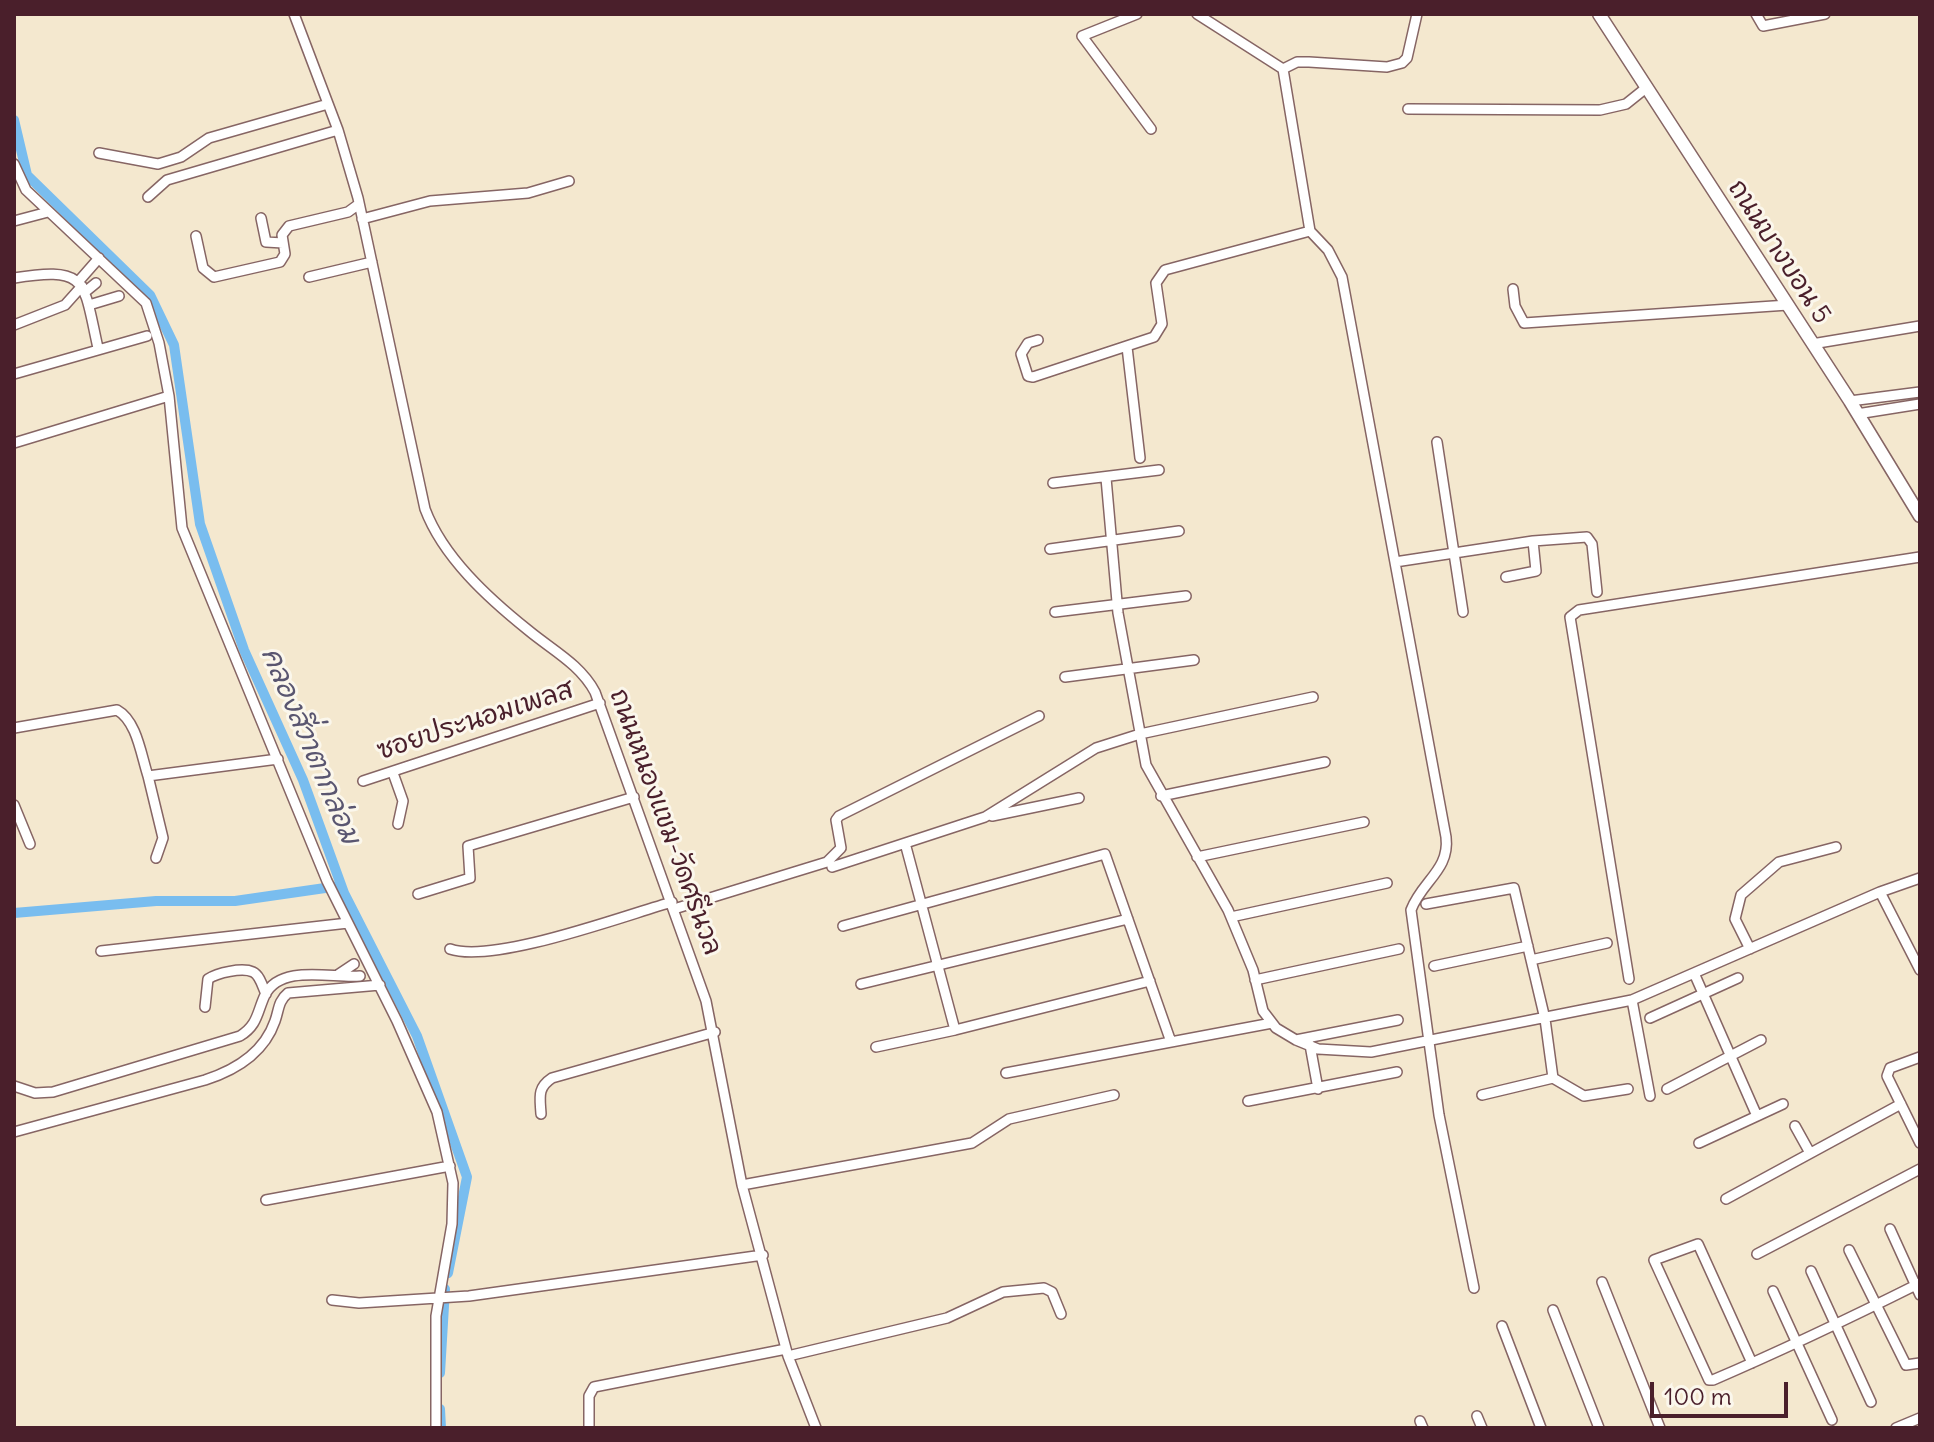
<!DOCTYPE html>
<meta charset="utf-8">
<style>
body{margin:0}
#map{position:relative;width:1934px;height:1442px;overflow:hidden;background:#f4e8cf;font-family:Delius,sans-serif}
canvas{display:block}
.frame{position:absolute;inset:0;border:16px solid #4a1f2b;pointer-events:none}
.scale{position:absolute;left:1650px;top:1382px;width:138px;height:36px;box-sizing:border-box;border:4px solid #4a1f2b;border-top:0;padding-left:10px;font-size:24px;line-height:28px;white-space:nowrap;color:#4a1f2b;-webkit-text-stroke:6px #fbf7ec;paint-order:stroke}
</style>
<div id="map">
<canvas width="1934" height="1442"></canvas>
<div class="frame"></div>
<div class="scale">100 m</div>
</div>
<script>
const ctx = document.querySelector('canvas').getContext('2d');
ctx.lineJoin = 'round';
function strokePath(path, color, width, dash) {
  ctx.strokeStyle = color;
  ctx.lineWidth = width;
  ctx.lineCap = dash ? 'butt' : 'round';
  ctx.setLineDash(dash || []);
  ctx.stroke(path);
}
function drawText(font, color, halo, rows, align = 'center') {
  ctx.font = font + ' Delius,"Playpen Sans Thai",sans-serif';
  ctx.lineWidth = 6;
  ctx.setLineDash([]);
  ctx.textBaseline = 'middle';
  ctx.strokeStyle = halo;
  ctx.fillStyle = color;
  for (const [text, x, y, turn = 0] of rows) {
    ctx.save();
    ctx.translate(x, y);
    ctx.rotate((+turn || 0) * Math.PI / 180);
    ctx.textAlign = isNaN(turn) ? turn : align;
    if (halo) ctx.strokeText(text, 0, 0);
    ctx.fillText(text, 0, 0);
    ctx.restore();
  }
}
const canal = new Path2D(`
 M14,120l13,55 123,120 24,50 26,179 44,126 59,130 41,113 73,143 50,141 -19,96
 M14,913l142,-12h79l104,-15
 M440,1373l5,-84
 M440,1409l1,19`);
const street = new Path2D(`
 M294,14l44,116 20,68 67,311c18,48 63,89 103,121 24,20 52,34 67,62l111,309 36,184 46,171 28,72
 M1137,14l-55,22 69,93
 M1197,14l86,55
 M1756,14l7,12 62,-12
 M1283,69l27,162 18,19 14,27 104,560c4,33 -24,44 -35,73l28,205 35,173
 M1283,69l14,-7h12l78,5 15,-4 5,-5 10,-44
 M1408,109l192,1 26,-6 20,-16
 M99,153l59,11 23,-7 28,-19 119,-34
 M14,164l12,26 120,113 13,40 10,53 13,132 145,353 70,140 40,91 16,71 -1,41 -16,92v112
 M148,197l19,-17 171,-50
 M261,218l5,24 17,1
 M362,219l68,-18 98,-8 41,-12
 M14,221l34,-9
 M196,236l7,32 11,9 66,-15 5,-8 -3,-19 7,-9 59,-14 11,-8
 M309,277l63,-15
 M14,278c75,-12 69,3 84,70
 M78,282l21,-24
 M1513,289l2,17 9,17 264,-18
 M85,292l11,-9
 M89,305l30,-9
 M14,325l51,-20 17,-19
 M1038,340l-10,3 -7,11 7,22 5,1 121,-40 8,-13 -6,-41 9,-13 145,-39
 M1812,344l108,-18
 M1127,347l13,111
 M14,374l133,-38
 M1850,401l70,-9
 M1857,414l63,-10
 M1437,442l26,170
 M14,443l155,-47
 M1106,478l12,135 28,152 82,145 25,60 10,41 13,17 20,12 22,9 53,3 261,-52 248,-108
 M1053,483l106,-13
 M1050,549l129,-18
 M1395,562l138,-21 54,-4 5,7 5,48
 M1506,577l30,-6 -3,-30
 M1055,612l131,-16
 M1065,677l129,-17
 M14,728l103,-18c20,11 24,45 31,66l130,-17
 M393,773l10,28 -5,23
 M148,776l15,62 -7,20
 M363,781l237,-78
 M1161,796l164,-34
 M14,805l16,39
 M992,816l87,-18
 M905,843l50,187 195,-49
 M1197,857l167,-35
 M832,867l153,-50 111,-69 44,-14 173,-37
 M1920,878l-40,14 40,78
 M418,894l52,-16 -2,-32 166,-49
 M1426,904l88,-16 31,131 8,59 31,18 44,-7
 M674,909l153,-47 14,-14 -5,-28 3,-4 200,-100
 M1231,917l156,-34
 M843,926l262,-72 66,188
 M450,949c44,15 173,-33 222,-47
 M1750,949l-15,-30 6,-24 38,-33 57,-15
 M101,951l247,-28
 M1531,960l76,-17
 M1434,966l94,-20
 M1694,973l63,143
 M339,974l15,-10
 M1629,979l-59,-362 9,-7 341,-53
 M1255,980l144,-31
 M861,984l267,-65
 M1632,1000l18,96
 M205,1007l3,-28c9,-6 34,-12 45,-7 7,3 10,16 13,22
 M1650,1018l88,-40
 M1296,1040l102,-20
 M1310,1045l8,44
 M876,1047l79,-17
 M1920,1057l-30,11 -3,8 33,67
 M1006,1073l266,-50
 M14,1086l21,7 18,-1 187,-56c18,-11 17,-24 25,-41 16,-32 69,-16 95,-19
 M1667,1089l94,-49
 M1482,1095l71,-17
 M1248,1101l149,-29
 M541,1114c-1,-17 -4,-26 11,-36l163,-46
 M1795,1126l15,27
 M14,1132l191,-52c31,-10 59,-27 70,-59 4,-11 3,-20 13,-28l92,-8
 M1699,1143l84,-39
 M742,1185l230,-42 37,-24 105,-24
 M1726,1199l175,-95
 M266,1200l184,-34
 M1890,1229l30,66
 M1849,1250l57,115 14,-2
 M1757,1254l163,-85
 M1811,1271l60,131
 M1602,1282l58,146
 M1773,1291l59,129
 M332,1300l27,3 110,-7 294,-41
 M1553,1310l46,118
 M1502,1326l39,102
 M788,1356l159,-38 56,-26 41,-4 8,4 9,22
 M1752,1363l-54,-119 -44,16 55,120h4c70,-30 139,-63 207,-97
 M1477,1416l5,12
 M1420,1421l3,7
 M589,1428v-32l5,-9 192,-38
 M1896,1428l24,-10`);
const secondary = new Path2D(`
 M1599,14l251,387 70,115`);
const streetNames = [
 ["ถนนบางบอน 5",1779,252,57],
 ["ซอยประนอมเพลส",475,721,-18],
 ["ถนนหนองแขม-วัดศรีนวล",665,822,70]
];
const waterNames = [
 ["คลองสี่วาตากล่อม",310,746,67]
];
strokePath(canal, '#79bdef', 10);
strokePath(street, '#866564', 12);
strokePath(secondary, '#866564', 15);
strokePath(street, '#fff', 9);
strokePath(secondary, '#fff', 12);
drawText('26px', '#4a1f2b', '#fbf7ec', streetNames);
drawText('italic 28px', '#5a5670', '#fbf7ec', waterNames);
</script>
